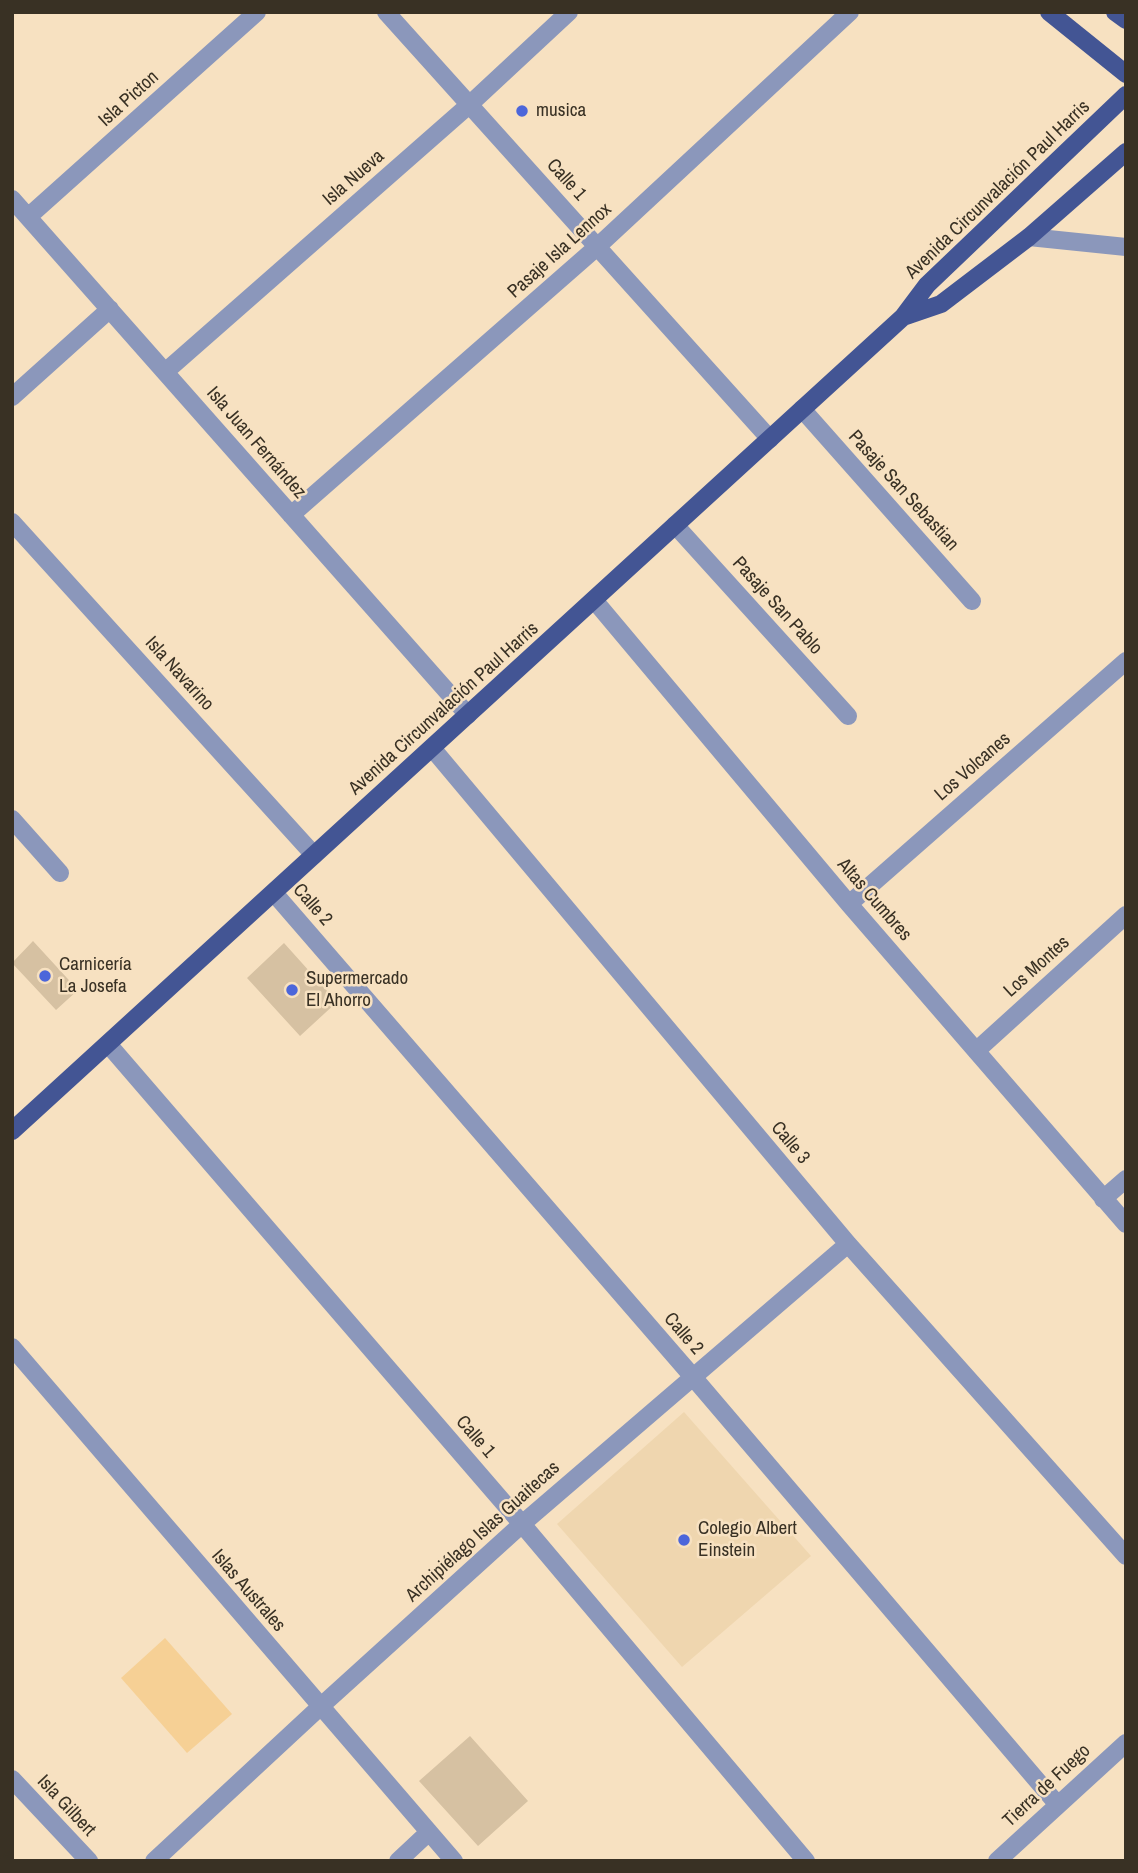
<!DOCTYPE html>
<meta charset="utf-8">
<style>
body{margin:0}
#map{position:relative;width:1138px;height:1873px;overflow:hidden;background:#f7e1c1;font-family:"Archivo Narrow",sans-serif}
canvas{display:block}
.frame{position:absolute;inset:0;border:14px solid #393124;pointer-events:none}
</style>
<div id="map">
<canvas width="1138" height="1873"></canvas>
<div class="frame"></div>
</div>
<script>
const ctx = document.querySelector('canvas').getContext('2d');
ctx.lineJoin = 'round';
function fill(path, color) {
  ctx.fillStyle = color;
  ctx.fill(path, 'evenodd');
}
function strokePath(path, color, width, dash) {
  ctx.strokeStyle = color;
  ctx.lineWidth = width;
  ctx.lineCap = dash ? 'butt' : 'round';
  ctx.setLineDash(dash || []);
  ctx.stroke(path);
}
function drawText(font, color, halo, rows, align = 'center') {
  ctx.font = font + ' "Archivo Narrow",sans-serif';
  ctx.lineWidth = 5;
  ctx.setLineDash([]);
  ctx.textBaseline = 'middle';
  ctx.strokeStyle = halo;
  ctx.fillStyle = color;
  for (const [text, x, y, turn = 0] of rows) {
    ctx.save();
    ctx.translate(x, y);
    ctx.rotate((+turn || 0) * Math.PI / 180);
    ctx.textAlign = isNaN(turn) ? turn : align;
    if (halo) ctx.strokeText(text, 0, 0);
    ctx.fillText(text, 0, 0);
    ctx.restore();
  }
}
const built = new Path2D(`
 M684,1412l127,144 -129,111 -125,-143z`);
const green = new Path2D(`
 M165,1638l67,76 -45,39 -66,-75z`);
const building = new Path2D(`
 M33,941l45,49 -22,20 -44,-47z
 M284,943l53,59 -37,34 -53,-58z
 M470,1736l58,65 -50,45 -59,-65z`);
const minor = new Path2D(`
 M386,12l384,427
 M12,199l456,516
 M28,217l229,-205
 M1029,237l97,10
 M165,372l304,-267 100,-93
 M12,397l98,-88
 M802,409l170,192
 M291,515l306,-268 253,-235
 M12,522l302,333
 M675,525l173,191
 M594,600l255,304 277,320
 M432,748l416,496 278,312
 M12,819l48,54
 M274,893l419,484 365,428
 M849,904l277,-243
 M108,1044l414,480 284,337
 M976,1051l150,-136
 M1103,1199l23,-20
 M12,1347l442,514
 M12,1779l77,82
 M154,1861l166,-154 202,-183 326,-280
 M398,1861l31,-29
 M997,1861l129,-118`);
const major = new Path2D(`
 M1049,12l77,62
 M1115,12l11,8
 M903,317l38,-13 88,-67 97,-85
 M12,1131l891,-814 24,-32 199,-190`);
const markers = [
 [522,111,7,"#4c66da"],
 [45,976,7,"#4c66da"],
 [292,990,7,"#4c66da"],
 [684,1540,7,"#4c66da"]
];
const streetNames = [
 ["Isla Picton",129,99,-42],
 ["Isla Nueva",354,178,-41],
 ["Calle 1",566,180,48],
 ["Avenida Circunvalación Paul Harris",998,190,-44],
 ["Pasaje Isla Lennox",560,251,-42],
 ["Isla Juan Fernández",256,443,49],
 ["Pasaje San Sebastian",903,491,48],
 ["Pasaje San Pablo",777,606,48],
 ["Isla Navarino",179,674,48],
 ["Avenida Circunvalación Paul Harris",444,709,-42],
 ["Los Volcanes",973,767,-41],
 ["Altas Cumbres",874,900,49],
 ["Calle 2",312,905,49],
 ["Los Montes",1037,967,-42],
 ["Calle 3",790,1143,50],
 ["Calle 2",683,1334,49],
 ["Calle 1",475,1437,49],
 ["Archipiélago Islas Guaitecas",483,1532,-42],
 ["Islas Australes",248,1591,49],
 ["Tierra de Fuego",1047,1786,-43],
 ["Isla Gilbert",66,1806,47]
];
const poiNames = [
 ["musica",536,111],
 ["Carnicería",59,965],
 ["La Josefa",59,987],
 ["Supermercado",306,979],
 ["El Ahorro",306,1001],
 ["Colegio Albert",698,1529],
 ["Einstein",698,1551]
];
fill(built, '#efd6af');
fill(green, '#f6d095');
fill(building, '#d6c1a2');
strokePath(minor, '#8b97bb', 18);
strokePath(major, '#435594', 18);
for (const [x, y, r, color] of markers) {
  const dot = new Path2D();
  dot.arc(x, y, r, 0, 2 * Math.PI);
  ctx.fillStyle = color;
  ctx.fill(dot);
  strokePath(dot, '#f7e1c1', 2.5);
}
drawText('19px', '#393124', '#f7e1c1', streetNames);
drawText('19px', '#393124', '#f7e1c1', poiNames, 'left');
</script>
